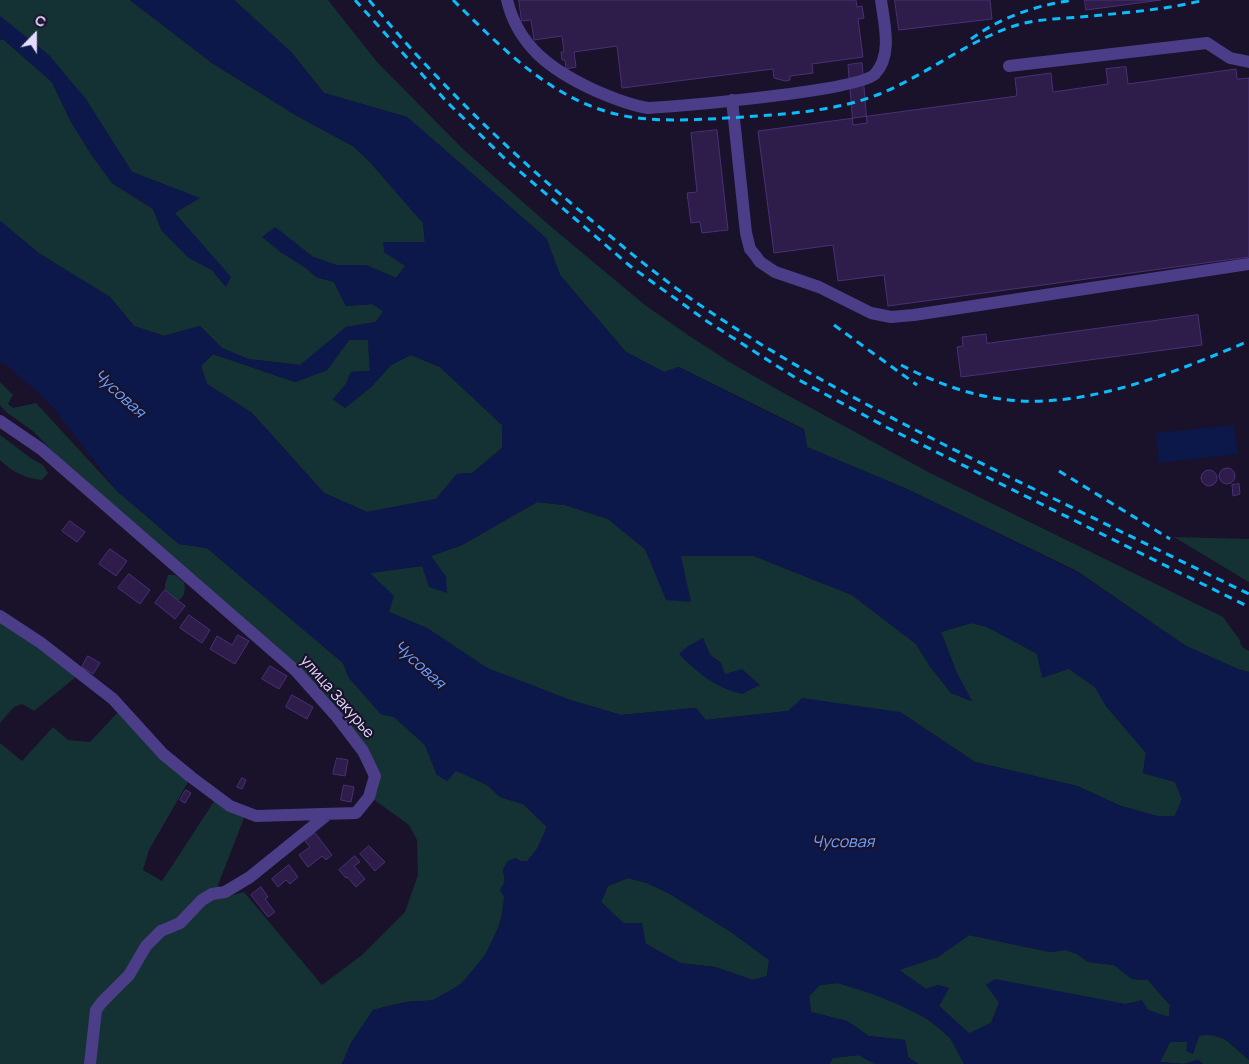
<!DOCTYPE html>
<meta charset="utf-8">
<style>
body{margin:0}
#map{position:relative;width:1249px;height:1064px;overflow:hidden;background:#1a112b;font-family:Manrope,sans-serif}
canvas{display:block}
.north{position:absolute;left:10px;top:10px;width:50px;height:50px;-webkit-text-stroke:4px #1a112b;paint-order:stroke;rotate:22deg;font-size:14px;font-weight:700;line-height:20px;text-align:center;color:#e5dbff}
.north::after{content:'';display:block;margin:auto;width:18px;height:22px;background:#e5dbff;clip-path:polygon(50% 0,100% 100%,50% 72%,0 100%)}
</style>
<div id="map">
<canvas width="1249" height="1064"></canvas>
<div class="north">С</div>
</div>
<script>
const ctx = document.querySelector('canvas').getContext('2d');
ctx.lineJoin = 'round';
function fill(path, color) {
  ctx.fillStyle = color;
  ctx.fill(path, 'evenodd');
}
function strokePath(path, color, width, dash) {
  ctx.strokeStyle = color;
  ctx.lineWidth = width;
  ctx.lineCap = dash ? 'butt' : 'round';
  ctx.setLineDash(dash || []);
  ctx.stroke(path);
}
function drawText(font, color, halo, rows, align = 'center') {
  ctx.font = font + ' Manrope,sans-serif';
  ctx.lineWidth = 4.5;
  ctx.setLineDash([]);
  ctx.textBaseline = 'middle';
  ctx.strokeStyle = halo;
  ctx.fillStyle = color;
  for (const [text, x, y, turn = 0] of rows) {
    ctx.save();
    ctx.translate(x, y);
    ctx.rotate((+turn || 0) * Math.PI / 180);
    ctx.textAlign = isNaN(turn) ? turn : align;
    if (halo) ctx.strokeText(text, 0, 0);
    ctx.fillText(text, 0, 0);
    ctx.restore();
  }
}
const green = new Path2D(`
 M0,0h130l82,63 85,53 56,30 16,15 54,62 2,19 -41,10 22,14 -10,12 -30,-13h-30l-23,-8 -38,-30 4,24 27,17 10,9 18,5 12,24 26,-2 12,7 -8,11 -30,5 -45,38 -53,-6 -26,-11 -22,-22 -36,10 -30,-10 -24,-29 -70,-43 -40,-33v-181l3,-1 49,43 19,40 21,33 20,28 41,26 9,22 27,27 23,12 14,17 -52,-75 25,-14 -67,-26 -47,-74 -85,-82z
 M234,0h94l49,62 87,88 85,75 96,80 43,30 43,28 49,28 150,82 293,144 16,22 3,8 7,4v21l-11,-3 -52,-23 -109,-75 -170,-82 -100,-42 -3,-18 -125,-62 -15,5 -38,-20 -66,-77 -14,-37 -139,-121 -83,-24 -33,-41z
 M349,340h19l2,31 -19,1 -5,12 -13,15 12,9 26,-21 20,-22 20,-10 29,12 62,58v23l-30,25 -15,1 -21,25 -69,13 -43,-19 -72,-80 -45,-29 -6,-18 12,-12 82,28 32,-12z
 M0,382l13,13 -5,9 5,4 23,-5 81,88 62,53 28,4 136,115 6,15 32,36 13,3 31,28 12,30 19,-4 9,3 22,11 13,12 23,7 24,23 -10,22 -10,13 -7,-1 -5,-3 -8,4 -4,8c11,47 -23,115 -70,130 -8,2 -18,0 -26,2 -12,2 -23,5 -34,8l-22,33 -9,21h-342v-321l22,18 31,-34 15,13 22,2 29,-31 69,71 -39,68 -6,20 19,11 53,-81 29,18 -26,67 8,12 18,-5 78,93 40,-30 43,-43 13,-37 -1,-35 -8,-15 -36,-26 6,-22 -28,-47 -277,-257 -40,-41 -28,-20 -6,-7z
 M0,435l32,24 11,6 5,8 -6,7c-16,-1 -31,-9 -42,-20z
 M537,502l28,3 43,14 37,30 9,20 27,-13h73l98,39 64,49 13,21 22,28 20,8 -15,-30 -15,-39 30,-9 16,4 82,42 26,18 11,19 40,47 -3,20 32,9 7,17 -7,17h-18l-36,-10 -44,-20 -102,-24 -75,-50 -112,-1 -83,9 -9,-12 -75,7 -51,-15 -83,-32 -60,-40 -38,-16 -20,-39 53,-7 24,11 -15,-21 31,-11zM703,638l7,17 10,7 5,12 -38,-27z
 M1174,537l75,2v43l-7,-4z
 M168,575h7l9,7c2,8 1,14 -6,19l-13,-11v-6z
 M0,619l76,58 -42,34 -12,-7 -8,3 -14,16z
 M628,878l19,5 23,11 61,38 38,28 -2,16 -14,4 -38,-13 -35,-4 -34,-19 -45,-42 7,-16z
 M969,935l81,17 16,-2 11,4 11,8 26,3 18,14 16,1 22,25 -1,13 -21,-8 -6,-9 -16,3 -127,-1 -8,20 -22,11 -30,-28 10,-18 -11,-3 -12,4 -27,-19 39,-13z
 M838,983c38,10 82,25 111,54 6,7 11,19 15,27h-46l-10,-7 -3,-17 -36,-4 -22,-15 -36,-9 -2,-16 11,-11z
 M1210,1034l15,5 24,21v4h-46l-5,-4 -14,4 -24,-2 10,-20h17l6,12 6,-19z
 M859,1055l16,9h-46l4,-6z`);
const water = new Path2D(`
 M130,0h104l57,52 33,41 83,24 140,122 13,36 66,77 38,20 15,-5 125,63 3,17 100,42 170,83 109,74 52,23 11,3v388c-15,-14 -28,-29 -50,-24l-6,18 -7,-3 1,-9h-17l-10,20 24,2 14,-4 5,4h-239l-14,-26 -22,-19 -29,-14 -24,-10 -37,-12 -18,2 -11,11 2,16 36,9 22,15 36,4 3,17 10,7h-43l-17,-9 -25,3 -4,6h-487l9,-21 22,-33 34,-8 26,-2 28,-16 24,-29 16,-33 3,-25 -4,-7 5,-9 -2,-11 4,-8 8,-4 5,3h7l10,-12 10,-22 -24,-23 -23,-7 -13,-12 -31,-14 -9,10 -10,-6 -12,-30 -31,-28 -13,-3 -32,-36 -6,-15 -136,-115 -28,-4 -62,-53 -65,-85 -45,-41 -7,-3v-141l40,33 70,43 24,29 30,10 36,-10 22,22 26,11 52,6 46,-38 30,-5 7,-11 -11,-7 -26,2 -12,-24 -18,-5 -10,-9 -27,-17 -17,-14 13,-10 38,30 23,8h30l30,13 9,-12 -21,-14 -1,-10h42l-2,-19 -54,-62 -16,-15 -56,-30 -85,-53zM349,340h19l2,31 -19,1 -5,12 -13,15 12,9 26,-21 20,-22 20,-10 29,12 62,58v23l-30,25 -15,1 -21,25 -69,13 -43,-19 -72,-80 -45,-29 -6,-18 12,-12 82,28 32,-12zM537,502l28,3 43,14 37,30 21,51 25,2 -10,-46h73l98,39 64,49 13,21 22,28 21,8 -16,-30 -15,-39 30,-9 16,4 50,27 5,24 27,-9 26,18 11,19 40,47 -3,20 32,9 7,17 -7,17h-18l-36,-10 -44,-20 -102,-24 -75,-50 -98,-14 -14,13 -82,9 -10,-12 -75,7 -51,-15 -83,-32 -60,-40 -38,-16 5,-16 -24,-23 52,-7 7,21 18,6 -1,-16 -15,-21 31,-11zM628,878l19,5 23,11 61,38 38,28 -2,16 -14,4 -38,-13 -35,-4 -34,-19 -4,-21h-19l-22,-21 7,-16zM969,935l81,17 16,-2 11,4 11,8 26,3 18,14 16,1 22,25 -1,12 -21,-7 -6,-10 -16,4 -131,-25 -9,6 13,18 -8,20 -22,10 -30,-27 10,-18 -11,-3 -12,4 -27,-19 39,-13z
 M0,16l49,39 36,43 47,74 68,26 -25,15 56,64 -5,10 -14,-17 -23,-12 -27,-27 -9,-22 -41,-26 -20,-27 -21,-34 -19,-40 -49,-43 -3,1z
 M1234,425l4,29 -79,9 -3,-30z
 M703,638l7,17 10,7 5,12 17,-5 18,16 -18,9c-26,-6 -44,-20 -63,-40l8,-7z`);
const building = new Path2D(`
 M519,0h337l1,7 5,-1 2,12 -6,1 5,38 -51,7 1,9 -23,3v4l-5,1 -11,-3 -1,-9 -151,19 -5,-42 -43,6 2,15 -10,2 -1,-9h-3l-1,-8h3l-2,-16 -28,4 -3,-20 -9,1z
 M895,0h95l2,19 -93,11z
 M1085,0h76l-75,10z
 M862,63l5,60 -14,2 -5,-60z
 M1126,67l2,17 108,-15 1,10 12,-1v179l-361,49 -4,-31 -46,6 -5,-36 -59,8 -16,-122 259,-35 -2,-18 36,-5 2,19 55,-8 -2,-15z
 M717,130l11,100 -26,3 -2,-11 -9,1 -4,-30 10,-1 -6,-59z
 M1198,315l4,30 -241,32 -4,-30 6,-1 -1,-9 24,-3 1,9z
 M1219 476a8 8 0 1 1 16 0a8 8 0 1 1-16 0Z
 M1201 478a8 8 0 1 1 16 0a8 8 0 1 1-16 0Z
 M1239,484l1,10 -7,2 -1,-11z
 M70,521l15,11 -8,10 -15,-11z
 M110,549l17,12 -11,15 -17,-12z
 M129,574l21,16 -10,14 -22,-16z
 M165,590l20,16 -10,13 -20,-16z
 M189,615l21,15 -8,13 -22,-15z
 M238,635l11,6 -14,23 -25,-15 7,-13 15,9z
 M88,656l12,7 -7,11 -11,-7z
 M270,666l17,10 -8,13 -17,-10z
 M292,695l21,12 -6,12 -21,-12z
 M337,758l11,2 -3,16 -12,-2z
 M242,778l4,2 -4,9 -5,-2z
 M344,785l10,2 -3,15 -10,-2z
 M186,790l5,3 -6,10 -5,-3z
 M315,833l17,22 -6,5 -4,-4 -14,11 -9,-12 11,-8 -5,-6z
 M369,846l16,16 -10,9 -15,-17z
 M355,856l5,6 -6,4 11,13 -9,8 -9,-10 -1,1 -7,-8z
 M289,865l9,12 -8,7 -4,-4 -8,7 -6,-8z
 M261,887l7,10 -3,2 10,13 -7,5 -17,-22z`);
const minor = new Path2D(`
 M507,0c11,47 46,71 87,90 18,8 35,15 54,18 33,-2 211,-17 227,-34 18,-19 9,-51 6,-74
 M1009,66l198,-23 23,15 19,4
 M732,100l14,133 4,16 5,6 5,7 15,10 44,15 52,26 20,4 23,-2 335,-51
 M0,421l41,28 255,222 41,46 26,34 12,25 -6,21 -13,16 -100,3 -26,-10 -39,-29 -28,-23 -50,-55 -72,-56 -41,-27
 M90,1064l6,-54 6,-8 27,-27 17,-29 15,-15 19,-8 22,-23 10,-6 13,-2 25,-15 78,-63`);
const rail = new Path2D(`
 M355,0l91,101 57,56 127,109 78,56 91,58 87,47 363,180
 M369,0c67,81 141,153 222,220 37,31 74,62 115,89 95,64 198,116 301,167 81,39 161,79 242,118
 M453,0c53,52 107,109 185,118 35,4 71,1 106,-1 44,-3 91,-6 133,-22 46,-18 87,-52 134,-68 22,-8 46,-8 69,-10 42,-4 84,-7 125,-17
 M971,39c30,-22 66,-34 103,-39
 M834,325l83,60
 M901,365c31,16 64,29 100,34 82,12 174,-27 248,-58
 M1059,471l111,68`);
const streetNames = [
 ["улица Закурье",337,697,49]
];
const waterNames = [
 ["Чусовая",119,394,42],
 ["Чусовая",419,665,42],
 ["Чусовая",843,843]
];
fill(green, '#143134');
fill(water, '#0c1849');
fill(building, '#2e1d4b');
strokePath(building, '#493077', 1);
strokePath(minor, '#4c3d89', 12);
strokePath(rail, '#0abefc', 3, [8, 6]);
drawText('15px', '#e5dbff', '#1a112b', streetNames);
drawText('italic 16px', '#6aa2fd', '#1a112b', waterNames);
</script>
